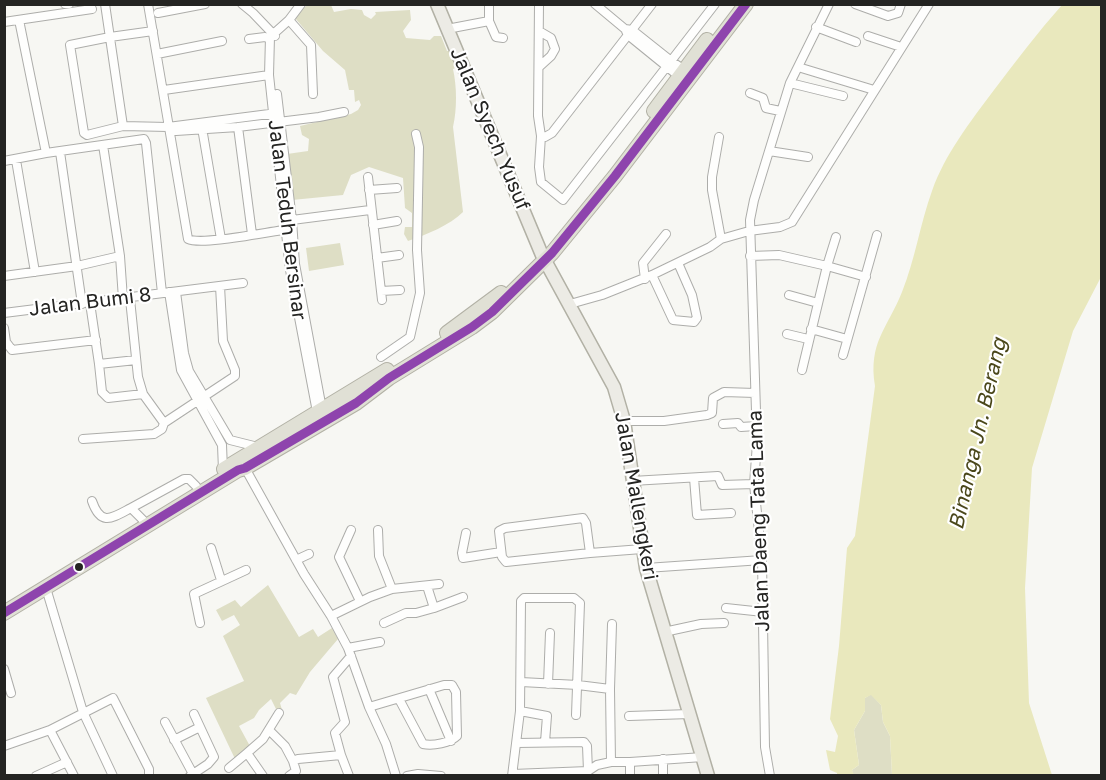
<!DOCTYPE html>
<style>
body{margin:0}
#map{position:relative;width:1106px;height:780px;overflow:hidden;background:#f7f7f3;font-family:"Golos Text",sans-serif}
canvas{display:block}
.frame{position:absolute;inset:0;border:6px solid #242422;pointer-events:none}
</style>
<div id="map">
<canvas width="1106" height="780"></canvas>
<div class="frame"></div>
</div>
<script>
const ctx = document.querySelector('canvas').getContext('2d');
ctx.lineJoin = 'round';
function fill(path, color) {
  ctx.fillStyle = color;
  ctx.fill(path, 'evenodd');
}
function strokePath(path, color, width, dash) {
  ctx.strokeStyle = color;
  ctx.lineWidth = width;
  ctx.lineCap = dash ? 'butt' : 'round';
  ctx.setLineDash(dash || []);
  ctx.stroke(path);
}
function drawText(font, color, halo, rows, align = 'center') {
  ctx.font = font + ' "Golos Text",sans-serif';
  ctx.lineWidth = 4.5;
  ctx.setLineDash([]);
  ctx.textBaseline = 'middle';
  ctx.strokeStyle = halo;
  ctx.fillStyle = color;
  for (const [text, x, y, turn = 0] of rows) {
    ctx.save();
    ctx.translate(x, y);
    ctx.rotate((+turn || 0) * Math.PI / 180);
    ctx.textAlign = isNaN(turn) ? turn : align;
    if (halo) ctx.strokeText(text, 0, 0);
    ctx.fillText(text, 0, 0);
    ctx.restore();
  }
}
const green = new Path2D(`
 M307,5h24l3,7 17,-3 11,1 2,5 7,4 5,-5 -1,-2 35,-2 1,10 -8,11 3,7 24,2 4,-4h7l6,15h6l8,14 -8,4c4,18 4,40 0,58l10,85c-13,13 -37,23 -55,29l-4,-7 1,-7h7v-14l-7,-5 -2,-30 -34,-11 -18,8 -8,20 -51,5 -5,-46 21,-3 1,-12 -7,-4 -2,-9 51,-12 7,-4 3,-5 -2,-5 -4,2 -1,-12h-5l-4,-20 -22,-19 -28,-33z
 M340,243l4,22 -35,6 -3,-23z
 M268,585l31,52 14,-8 5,8 14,-9 6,11 -28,33 -14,23 -6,-2 -10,10 2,7 -5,1 -6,-12 -12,11 -5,8 -15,8 12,22 -15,13 -30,-63 38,-17 -21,-45 17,-11 -6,-10 -12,6 -6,-11 19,-10 6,7z
 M871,694l10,11 2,17 7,14 2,39h-39l-1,-5 7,-5 -5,-35 11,-19v-13z`);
const water = new Path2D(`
 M1062,5h39v272l-28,54 -41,137 -7,120 4,115 23,72h-160l-2,-39 -7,-14 -2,-17 -10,-10 -6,3v13l-11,19 5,35 -7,5 2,5h7v1l-24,-1v-2l-7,-3 -4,-20 9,2 3,-16 -8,-17 9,-73 8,-98 8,-12 20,-150c-7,-43 12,-57 27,-94 13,-32 18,-68 30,-101 13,-37 38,-69 62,-101 22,-29 44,-58 68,-85z`);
const street = new Path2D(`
 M65,4h4
 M105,4l18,122 45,1 109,-14
 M148,4l40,235c14,7 83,-8 103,-10
 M242,4l11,9 22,23
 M489,4v17
 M539,4l-1,112 3,20 4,1 7,-4 100,-129
 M595,4l30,25 7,1 39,31 44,-57
 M855,4l33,12 10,-3 3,-9
 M158,13l47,-9
 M19,20l27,133
 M289,20l12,-16
 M4,22l88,-13
 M816,27l40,15
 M447,29l42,-8 7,16 7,1
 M539,31l12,7 4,11 -4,7 -11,10
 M626,31l2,4 53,43
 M868,36l33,11
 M249,39l16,-2 5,2
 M157,54l65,-13
 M798,67l76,23
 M790,83l53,13
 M164,90l105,-15
 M750,93l13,5 3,10 14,3
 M277,94l15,126 3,44 27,145
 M313,94l-2,-49 -22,-25 -19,17 -1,38 21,195 27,142
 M123,126l-36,9 -3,-2 -14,-88 40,-8 43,-6
 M238,127l14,107
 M202,128l19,111
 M176,131l62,-4 81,-10 25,-5
 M541,136l-2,31 2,15 22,18 108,-139 15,10
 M719,137l-7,40v13l9,49
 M103,145l17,111
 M769,151l39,6
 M60,152l22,152
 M16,160l19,112
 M4,161l42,-8 98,-14 2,4 16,150
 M368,177l14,123
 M369,190l28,-2
 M292,220l78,-10
 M373,225l24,-4
 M836,237l-9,29 39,11
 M750,256l29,-1 48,11 -25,104
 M377,258l22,-3
 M652,275l21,45 21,2 3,-4 -5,-23 -14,-32
 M4,276l73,-10 43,-10 3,43
 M645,279l-2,-16 23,-29
 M381,291l19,-1
 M169,292l12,78 41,75 1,25
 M176,292l8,61 5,18 41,69 28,7
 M789,295l29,8
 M90,303l9,61 37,-4
 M570,304l32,-9 50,-20 58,-28 11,-8 28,-8 31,-4 12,-5 137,-218
 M4,313l239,-30
 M4,328l2,14 6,8 84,-10
 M811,329l36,10
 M787,334l21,5
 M843,355l34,-120
 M381,357l29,-20 10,-44 -3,-43 2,-103 -3,-13
 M99,364l3,28 6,6 35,-4
 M624,421h40l43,-6 5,-2 1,-15 11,-6 31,1
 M164,423l71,-47v-6l-12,-29 -3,-55
 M723,424l15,-1 3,4 15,-1
 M83,439l71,-5 8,-5 2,-6 -21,-29 -5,-17 -8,-78
 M245,468l59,106 27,42 17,32 21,59 17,37 10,32
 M694,478l3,37 34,-2
 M632,481l86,-5 4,9 32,-1
 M92,501c9,26 20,17 39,7l12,12
 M131,508l53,-29h5l7,7
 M351,530l-12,27 21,44
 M378,530l1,26 13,33
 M466,533l-4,20 1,5 38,-6
 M211,548l10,32
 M590,553l-4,-30 -3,-5 -78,10 -6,3 3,26 4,5 84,-9 52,-4
 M296,560l13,-6
 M646,568l116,-8
 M46,588l37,124 30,64
 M434,608l29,-11
 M726,608l37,4
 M331,616l39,-19 22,-8 47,-5
 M200,623l-6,-29 52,-24
 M384,623l22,-10h10l18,-5 -7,-22
 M664,632l37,-8 23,-1
 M348,648l32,-6
 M4,669l7,24
 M521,682l57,3 32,4 1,73h19
 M548,684l2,-51
 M429,689l22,52
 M610,689l2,-65
 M369,707l75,-22h8l4,7 1,44c-7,7 -24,10 -34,8l-24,-45
 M520,711l27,5 -2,26
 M629,716l61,-2
 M165,722l28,52
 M50,730l24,46
 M269,730l16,16 8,15
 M174,740l26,-13
 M517,743l67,-1 3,4 1,25
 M4,746l46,-16 63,-32 36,71v7
 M341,755l-6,-22 10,-11 -12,-45 18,-21
 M663,759v17
 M229,768l18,-15
 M513,774l75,-3 9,-6 14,-3
 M36,776l31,-14
 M190,776l18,-12 6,-7 -20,-43
 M263,776l-16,-23 16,-14 16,-26
 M289,776l7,-5 -3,-10 5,-2 43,-4 8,21
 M407,776l11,-2 23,2
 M512,776l8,-65 1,-110 3,-3h50l6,5 -4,112
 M630,776v-14l73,-5
 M770,776l-5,-29 -3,-187 -8,-76 3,-41 -7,-223 4,-20 36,-117 39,-79`);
const primary = new Path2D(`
 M437,4l105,251 72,132 10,34 22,147 62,208`);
const highway = new Path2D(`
 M654,111l53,-71
 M447,333l54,-40
 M224,469l163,-99
 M4,613l234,-143 7,-2 111,-65 33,-25 83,-51 20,-15 60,-59 63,-77 131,-172`);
const bus1 = new Path2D(`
 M4,613l234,-143 7,-2 111,-65 33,-25 83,-51 20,-15 60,-59 63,-77 131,-172`);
const markers = [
 [79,567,5,"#242422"]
];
const streetNames = [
 ["Jalan Syech Yusuf",490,129,67],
 ["Jalan Teduh Bersinar",287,220,83],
 ["Jalan Bumi 8",90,302,-7],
 ["Jalan Mallengkeri",636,496,80],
 ["Jalan Daeng Tata Lama",759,521,-92]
];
const waterNames = [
 ["Binanga Jn. Berang",978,434,-77]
];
fill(green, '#dedec5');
fill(water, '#e9e8bd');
strokePath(street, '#adadaa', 10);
strokePath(primary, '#b2b1a5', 15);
strokePath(highway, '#b2b1a5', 16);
strokePath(street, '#fefefd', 8);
strokePath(primary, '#ecebe5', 12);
strokePath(highway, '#e0e0d5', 14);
strokePath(bus1, '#8e44ad', 9);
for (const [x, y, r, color] of markers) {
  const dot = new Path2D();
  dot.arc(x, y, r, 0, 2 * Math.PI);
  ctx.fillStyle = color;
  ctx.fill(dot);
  strokePath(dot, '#fff', 2);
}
drawText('20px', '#242422', '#fff', streetNames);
drawText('italic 21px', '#4a471a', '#fff', waterNames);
</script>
